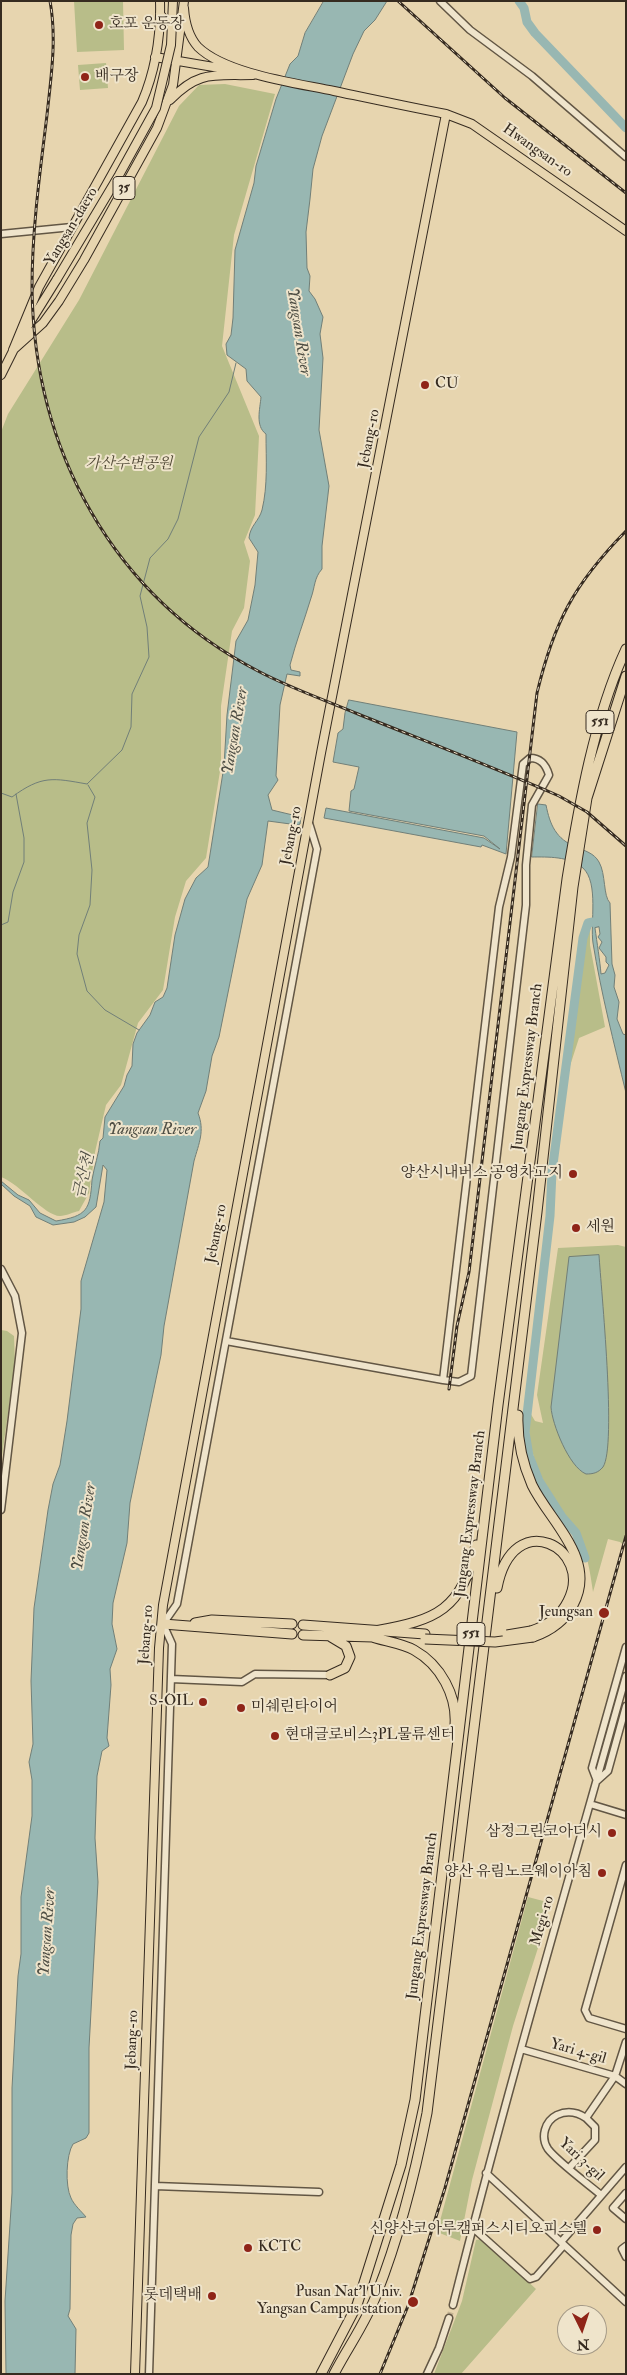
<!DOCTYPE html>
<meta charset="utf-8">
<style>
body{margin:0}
#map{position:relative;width:627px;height:2375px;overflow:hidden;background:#e7d5af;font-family:"IM FELL Double Pica",serif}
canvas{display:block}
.frame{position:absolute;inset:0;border:2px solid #362b20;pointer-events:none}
.north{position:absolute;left:557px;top:2305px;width:50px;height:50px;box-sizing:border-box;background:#efe4cb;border:1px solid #a59a87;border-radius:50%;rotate:176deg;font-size:14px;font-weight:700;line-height:20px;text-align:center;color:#362b20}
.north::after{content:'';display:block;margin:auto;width:18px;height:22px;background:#8f2418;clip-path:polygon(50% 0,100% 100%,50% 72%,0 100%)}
</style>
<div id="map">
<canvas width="627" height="2375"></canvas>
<div class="frame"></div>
<div class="north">N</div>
</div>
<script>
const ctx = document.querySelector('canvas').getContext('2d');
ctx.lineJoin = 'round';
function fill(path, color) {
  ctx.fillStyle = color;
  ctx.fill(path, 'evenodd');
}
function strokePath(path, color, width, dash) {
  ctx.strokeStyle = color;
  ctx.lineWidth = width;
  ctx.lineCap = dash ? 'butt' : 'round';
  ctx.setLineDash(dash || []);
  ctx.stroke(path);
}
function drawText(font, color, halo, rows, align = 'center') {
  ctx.font = font + ' "IM FELL Double Pica","Noto Serif KR",serif';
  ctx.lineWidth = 4;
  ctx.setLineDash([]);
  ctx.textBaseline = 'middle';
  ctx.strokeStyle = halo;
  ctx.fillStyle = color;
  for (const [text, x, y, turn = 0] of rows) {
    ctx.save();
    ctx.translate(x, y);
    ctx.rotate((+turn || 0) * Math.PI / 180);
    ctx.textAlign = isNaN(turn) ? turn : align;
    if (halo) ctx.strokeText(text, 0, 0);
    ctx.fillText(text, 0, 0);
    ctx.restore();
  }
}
const green = new Path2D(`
 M74,1h49l1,49 -47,2z
 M106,63l2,25 -28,2 -2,-25z
 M225,84l50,10 -41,141 -12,111 37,90 -4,79 -11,27 6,19 -6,47 -12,23 -11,75v59l-15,93 -20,23 -11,36 -12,73 -25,33 -17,62 -15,20 -11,47 -6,41 -10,18c-6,1 -13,5 -19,5 -15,0 -40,-32 -59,-39v-745l7,-18 71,-114 100,-194 20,-21z
 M590,927v18l15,82 -26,11 -10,31 16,-132z
 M618,1245l8,2v300l-6,-5 -12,-3 -15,53c-3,-21 -6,-40 -15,-59 -3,-8 -11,-14 -16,-22 -22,-31 -36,-61 -33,-100l6,10 8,2 -6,-28 21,-147z
 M1,1330l6,1 7,5 1,27 -14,100z
 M528,1897l19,5 -2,24 -32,100 -41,154 -12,61 -23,-9z
 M482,2239l54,50 -75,85h-27l28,-73 14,-61z`);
const water = new Path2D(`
 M324,1h63l-12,19 -11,11 -11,23 -31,82 -9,33 -3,30 -4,33 1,36 3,8 -1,15 6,8 8,18 -3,17 3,24 -4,72 10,56 -7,60v23c-8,9 -7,18 -11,29 -7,23 -15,44 -21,67l1,5 9,2v4l-13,-2 -7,31 -4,71 2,4 -10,15 4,15 29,7 -1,7 -2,1 -30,-4 -6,44 -15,34 -28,138 -7,19 -6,35 -8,22c7,18 1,30 -4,48l-30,165 -3,29 -31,148 -3,40 -14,60 -1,21 5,25 -7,20 1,16 -4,53 2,8 -7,5 -5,25 -2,62 3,44 -9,166v85l-3,5 -13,6c-7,11 -8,42 -2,54 3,7 11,14 15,19l-9,1 -4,6 -2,11 -1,74 -2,7 8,13 -1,45h-69l-1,-73 7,-108v-105l6,-112 3,-22v-57l11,-81v-36l-3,-18 4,-18 -2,-63 3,-73 14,-98 5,-26 7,-19 7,-44 14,-112v-28l23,-79 3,-32 -4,-5 -7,42 -11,10 -11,5 -21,3 -17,-8 -6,-11 -16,-10 -13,-12v-3l17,14 11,5 11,13 16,8c31,-5 34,-11 36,-41 2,-13 7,-26 8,-39l3,-3 2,-21 19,-31 3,-11 5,-9 1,-22 4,-11 13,-18 5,-13 8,-5 4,-9 8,-53 10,-36 11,-21 12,-11 16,-101 3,-51 9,-74 12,-21 7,-35 3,-33 -9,-14c1,-12 10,-17 13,-28 6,-25 4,-50 4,-76 -11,-8 -6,-25 -5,-37l-14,-16 -1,-12 -19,-14 -1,-11 5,-9 2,-17 2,-68 19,-67 2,-17 20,-67 14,-35 8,-8 7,-23z
 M349,700l168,32 -11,122 -24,-9 -1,2 -157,-29 2,-10 158,30 16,11 -16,-13 -135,-25 2,-20 3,-2 5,-22 -26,-5 5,-29 5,-4 2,-16z
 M538,804l8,1c4,20 10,34 30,42 9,4 18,6 23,15 7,12 4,34 11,41l2,61 3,11 -1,12 5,15 -2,17 6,15 3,1v58c-12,-50 -25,-100 -33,-150 -3,-20 6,-60 -10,-75 -14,-12 -35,-11 -51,-11zM599,927l1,7 -2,3 4,5 -3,6 7,9v5l3,3 -4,8 -4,1c-1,-13 -4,-31 -6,-46z
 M599,1255c2,33 18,191 4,212 -5,6 -10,7 -17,7 -17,-7 -34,-50 -35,-67l18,-150z`);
const stream = new Path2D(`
 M88,785l7,12 -8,26 5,47 -2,35 -11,30 -2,19 10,37 18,19 34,20
 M1,793l11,4c30,-22 41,-19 75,-13l35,-34 9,-23 1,-33 17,-37 -2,-30 -7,-31 10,-38 18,-19 10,-20 21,-82 30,-45 7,-29
 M1,925l7,-3 5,-30 11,-30v-24l-8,-44`);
const river = new Path2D(`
 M519,1l5,7 3,14 8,11 91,95
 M585,1558l-9,-25 -14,-16 -23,-36 -10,-25 -4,-24 25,-216 2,-44 31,-234 5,-15 5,-1`);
const minorTunnel = new Path2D(`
 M449,2318l4,-13`);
const minor = new Path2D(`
 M440,1l30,29 62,46 94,81
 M1,234l71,-7
 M1,1269l14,27 7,37 -21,177
 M226,1341l217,39 16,2 12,-6 55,-471v-40l6,-60 17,-30c-3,-10 -8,-17 -19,-17l-7,6 -12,93 -12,50 -56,473
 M171,1679l71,3 13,-8 75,1
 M598,1780l10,-9 18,-65
 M597,1781l-5,-13 34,-121
 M590,1804l36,11
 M626,1865l-41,145 4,8 37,11
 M521,2049l94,27 11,8
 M570,2167l25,-27v-13l-9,-9
 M486,2173l140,129
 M155,2186l164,6
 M626,2193l-13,15 13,11
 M601,2195c-13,-11 -44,-34 -53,-46 -8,-12 -3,-28 9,-34 11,-5 20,-3 29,3l29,-42 11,-34
 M472,2227l58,52 6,-2 28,-32
 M561,2242l65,-75
 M626,2246l-4,3 4,8
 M453,2305c53,-211 114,-419 173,-629
 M149,2374l23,-730 -9,-20 14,-20 140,-755 -8,-26
 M427,2374l12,-26 10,-30`);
const major = new Path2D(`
 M184,8c1,14 4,28 14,39 28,27 98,36 136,44 38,8 75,16 112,23l26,10 154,107
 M160,14l11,14 7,-1 4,-6
 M155,57l82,14
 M170,100c29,-30 44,-24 83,-25
 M21,337l36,-58
 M13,350l30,-27 16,-22 25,-41 73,-132 16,-43 11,-84
 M13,350l26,-63 103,-185c13,-31 19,-67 18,-101
 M1,375l14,-28
 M135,2374l24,-726 4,-43 158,-852 125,-639`);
const highway = new Path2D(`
 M518,1415c-1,25 4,47 14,70 18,37 66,75 41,120 -9,17 -23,26 -40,32
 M497,1588c16,-84 98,-39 71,13 -8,16 -20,24 -37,30
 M195,1623l17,-3 80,4
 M163,1624l129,10
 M303,1625l122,9
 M375,1631c62,-11 87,-21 101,-86
 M303,1635l70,2
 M369,1636c14,5 32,7 45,14 27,15 43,46 41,75
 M330,1675l15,-7 5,-11 -4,-11 -15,-9
 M321,2374l36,-69 44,-140 14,-65 83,-695 69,-526c12,-74 27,-161 59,-230
 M334,2374c14,-27 33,-53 43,-81 23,-58 38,-119 50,-180l110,-901 36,-325 14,-89 39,-122`);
const rail = new Path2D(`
 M50,1c7,38 1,76 -3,114 -7,57 -15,115 -15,173 2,162 80,307 226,383 32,17 67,29 100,43 67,27 135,53 201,82l28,16 39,34
 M398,1l107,97 121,95
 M449,1389l8,-63 12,-54 68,-579c17,-71 37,-109 89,-162
 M380,2374l28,-68 37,-118 181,-652`);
const majorBridge = new Path2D(`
 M57,279l62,-104 37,-67 15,-63 2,-44`);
const highwayBridge = new Path2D(`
 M507,1635l24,-4
 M425,1639l70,3 38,-5`);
const markers = [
 [99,25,5,"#8f2418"],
 [85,77,5,"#8f2418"],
 [425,385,5,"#8f2418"],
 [573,1174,5,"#8f2418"],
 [576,1228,5,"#8f2418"],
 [604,1613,6,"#8f2418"],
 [203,1702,5,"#8f2418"],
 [241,1708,5,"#8f2418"],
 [275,1736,5,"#8f2418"],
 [612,1833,5,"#8f2418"],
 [602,1873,5,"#8f2418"],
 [597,2230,5,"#8f2418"],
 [248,2248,5,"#8f2418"],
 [212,2296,5,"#8f2418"],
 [413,2302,6,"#8f2418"]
];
const shields = [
 [124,188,22],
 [600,722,28],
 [471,1634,28]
];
const shieldNames = [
 ["35",124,188],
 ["551",600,722],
 ["551",471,1634]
];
const poiNames = [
 ["호포 운동장",109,25,"left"],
 ["배구장",95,77,"left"],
 ["CU",435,385,"left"],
 ["양산시내버스 공영차고지",563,1174],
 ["세원",586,1228,"left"],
 ["Jeungsan",593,1613],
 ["S-OIL",193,1702],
 ["미쉐린타이어",251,1708,"left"],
 ["현대글로비스3PL물류센터",285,1736,"left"],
 ["삼정그린코아더시",602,1833],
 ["양산 유림노르웨이아침",592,1873],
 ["신양산코아루캠퍼스시티오피스텔",587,2230],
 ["KCTC",258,2248,"left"],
 ["Pusan Nat'l Univ.",402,2293],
 ["Yangsan Campus station",402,2310],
 ["롯데택배",202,2296]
];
const streetNames = [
 ["Hwangsan-ro",537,151,35],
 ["Yangsan-daero",72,227,-59],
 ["Jebang-ro",370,439,-79],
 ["Jebang-ro",292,836,-79],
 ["Jungang Expressway Branch",528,1067,-83],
 ["Jebang-ro",217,1234,-79],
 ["Jungang Expressway Branch",471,1514,-83],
 ["Jebang-ro",147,1635,-86],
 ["Jungang Expressway Branch",423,1916,-83],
 ["Megi-ro",543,1921,-74],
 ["Jebang-ro",133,2040,-88],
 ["Yari 4-gil",578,2052,16],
 ["Yari 3-gil",581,2160,43]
];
const parkNames = [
 ["가산수변공원",129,465]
];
const waterNames = [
 ["Yangsan River",298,332,81],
 ["Yangsan River",236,731,-80],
 ["Yangsan River",152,1131],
 ["금산천",85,1176,-77],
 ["Yangsan River",85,1527,-81],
 ["Yangsan River",48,1932,-86]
];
fill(green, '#b8bd89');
fill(water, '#98b7b2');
strokePath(water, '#717f78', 1);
strokePath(stream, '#717f78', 1);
strokePath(river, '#98b7b2', 9);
strokePath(minorTunnel, '#c4b392', 6, [6, 3]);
strokePath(minor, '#625644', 9);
strokePath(major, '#362b20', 10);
strokePath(highway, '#362b20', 11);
strokePath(minor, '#efe4cb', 6);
strokePath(major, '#e7d5af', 8);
strokePath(highway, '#e7d5af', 9);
strokePath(rail, '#362b20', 3);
strokePath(rail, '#efe4cb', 1, [4]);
strokePath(majorBridge, '#362b20', 10, []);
strokePath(highwayBridge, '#362b20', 11, []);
strokePath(majorBridge, '#e7d5af', 8);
strokePath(highwayBridge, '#e7d5af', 9);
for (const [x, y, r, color] of markers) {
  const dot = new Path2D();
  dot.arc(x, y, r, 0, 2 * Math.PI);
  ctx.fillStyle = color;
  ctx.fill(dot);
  strokePath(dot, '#efe4cb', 2);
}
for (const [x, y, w] of shields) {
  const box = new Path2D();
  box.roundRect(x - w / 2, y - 11.5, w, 23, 4);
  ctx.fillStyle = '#efe4cb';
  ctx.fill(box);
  strokePath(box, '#362b20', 1);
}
drawText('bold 14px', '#362b20', null, shieldNames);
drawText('15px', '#362b20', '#efe4cb', poiNames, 'right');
drawText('15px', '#362b20', '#efe4cb', streetNames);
drawText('italic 15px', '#504835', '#efe4cb', parkNames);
drawText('italic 16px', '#4e4e44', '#efe4cb', waterNames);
</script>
